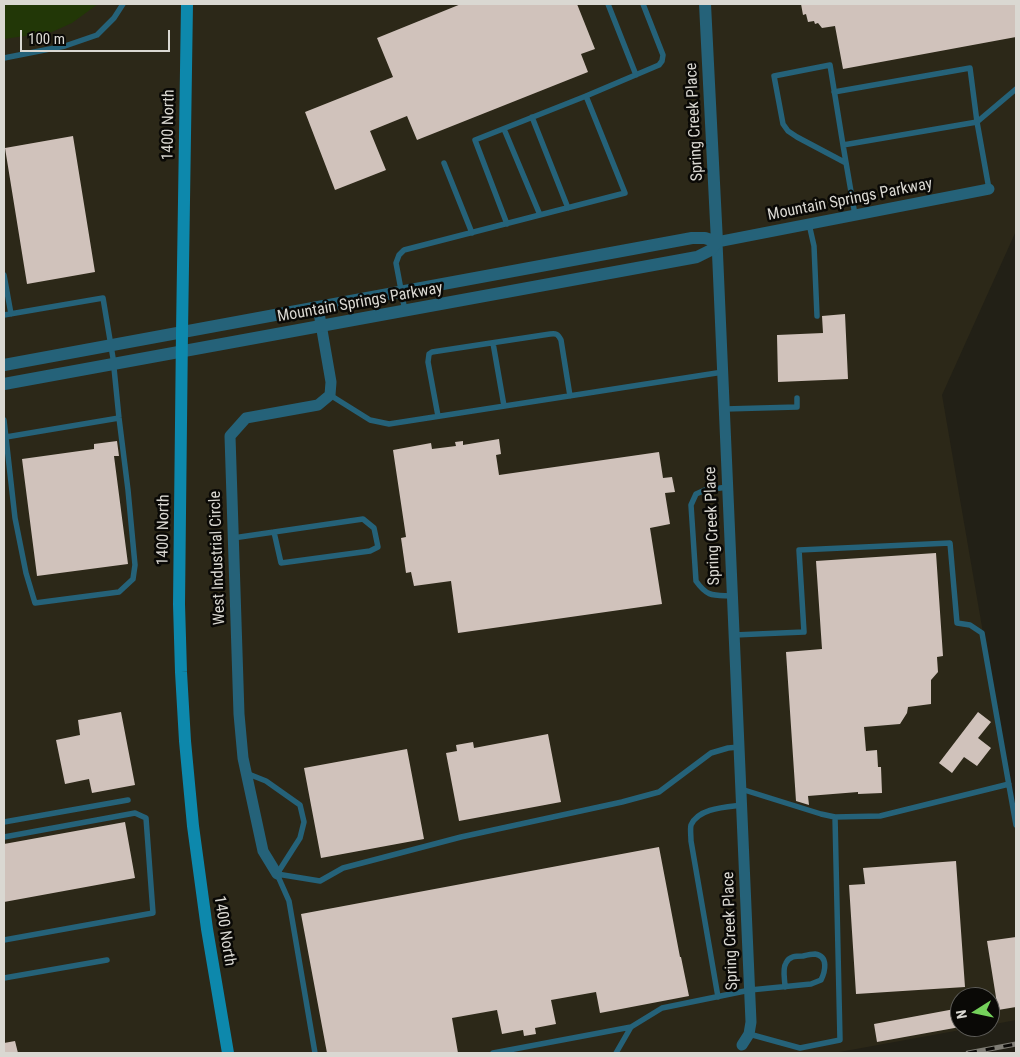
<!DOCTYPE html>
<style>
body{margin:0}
#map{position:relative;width:1020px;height:1057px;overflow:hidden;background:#222016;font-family:"Roboto Condensed",sans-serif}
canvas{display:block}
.frame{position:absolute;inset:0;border:5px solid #dad8d2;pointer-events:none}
.north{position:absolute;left:950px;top:987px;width:50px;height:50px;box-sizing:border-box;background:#0a0906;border:1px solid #5d5c58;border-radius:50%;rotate:260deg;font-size:14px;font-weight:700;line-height:20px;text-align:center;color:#dad8d2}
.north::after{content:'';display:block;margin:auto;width:18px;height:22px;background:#75d25b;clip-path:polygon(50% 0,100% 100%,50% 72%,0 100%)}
.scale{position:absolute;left:20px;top:30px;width:150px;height:22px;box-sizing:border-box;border:2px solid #dad8d2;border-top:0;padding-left:6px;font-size:15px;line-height:18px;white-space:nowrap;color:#dad8d2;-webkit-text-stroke:4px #0a0906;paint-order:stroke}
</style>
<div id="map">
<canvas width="1020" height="1057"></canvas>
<div class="frame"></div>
<div class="north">N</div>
<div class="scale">100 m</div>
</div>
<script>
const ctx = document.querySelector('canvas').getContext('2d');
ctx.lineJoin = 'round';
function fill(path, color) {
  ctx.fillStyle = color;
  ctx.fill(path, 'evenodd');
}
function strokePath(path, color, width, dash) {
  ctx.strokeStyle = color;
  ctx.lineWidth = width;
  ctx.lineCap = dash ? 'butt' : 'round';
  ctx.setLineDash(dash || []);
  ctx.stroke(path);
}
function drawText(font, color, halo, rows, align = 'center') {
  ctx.font = font + ' "Roboto Condensed",sans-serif';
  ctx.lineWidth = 5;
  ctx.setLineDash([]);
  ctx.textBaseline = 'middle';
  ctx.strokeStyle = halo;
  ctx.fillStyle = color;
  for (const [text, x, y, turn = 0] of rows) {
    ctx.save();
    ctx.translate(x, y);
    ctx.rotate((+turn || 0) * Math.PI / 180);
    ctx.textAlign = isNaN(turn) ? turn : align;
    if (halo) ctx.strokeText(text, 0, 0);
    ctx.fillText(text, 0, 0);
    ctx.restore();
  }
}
const built = new Path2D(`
 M4,4h1012v227l-74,164 74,429v196l-26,5v-28h-30v30h17l-143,26h-830z`);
const green = new Path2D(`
 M4,4h94l-26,19 -20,9 -48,7z`);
const building = new Path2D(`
 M461,4h116l18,45 -14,5 7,18 -171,68 -10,-24 -37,15 16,39 -51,20 -30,-78 88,-35 -16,-39z
 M801,4h215v33l-173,32 -8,-43 -13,2 -4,-5 -3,1 -1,-3 -6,1 -2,-8 -3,1z
 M73,136l22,136 -68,12 -22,-136z
 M845,314l3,65 -70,3 -1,-47 46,-2 -1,-17z
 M499,439l2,15 -5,1 3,20 160,-23 4,26 9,-1 3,15 -10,1 5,31 -20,4 12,76 -204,29 -7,-52 -37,5 -3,-14 -5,1 -5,-35 5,-1 -13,-87 38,-7 1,6 24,-3 -1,-4 8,-1v4z
 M117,441l2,15h-5l14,108 -91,12 -15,-117 72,-10v-5z
 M936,553l7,103 -6,1 1,15 -7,8v24l-23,3 -1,6 -7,11 -36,3 2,24 11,-1 1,17h3l1,26 -24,1v-2l-50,4 1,9 -13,-4 -10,-149 36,-3 -6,-88z
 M121,712l14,73 -43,8 -3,-14 -24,5 -9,-44 24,-5 -2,-15z
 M978,712l13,10 -13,16 13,10 -14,18 -13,-9 -12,16 -13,-10z
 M548,734l13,68 -102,19 -13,-68 11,-2 -1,-6 17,-3 1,6z
 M407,749l17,90 -103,19 -17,-90z
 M125,822l10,56 -131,24v-58z
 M659,847l21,110h1l8,39 -89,17 -4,-21 -45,8 5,24 -21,4 1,6 -12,2 -1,-6 -21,4 -5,-24 -45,8 6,35h-131l-26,-139z
 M956,861l9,126 -109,7 -7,-109 16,-1 -2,-16z
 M1016,937v70l-18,3 -11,-69z
 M960,1008v19l-83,15 -3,-18z
 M15,1041l3,12h-14v-10z`);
const service = new Path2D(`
 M608,4l28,71
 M4,58l61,-12 32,-11 17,-17 9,-14
 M834,92l136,-24 7,54
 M586,96l73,-31 3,-4 1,-6 -20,-51
 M532,117l36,91
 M977,122l39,-33
 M504,129l36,86
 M843,145l-13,-80 -56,11 9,48 5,7 9,6 49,26
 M444,163l28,70
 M855,215l-12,-70 134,-23 12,67
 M809,224l5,22 3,70
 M4,275l7,39
 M405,311l-9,-48 3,-8 5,-5c74,-19 148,-38 221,-57l-39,-97 -111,44 32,84
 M4,315l99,-17 10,60 6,60 9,72 7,75 -2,14 -14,13 -84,11 -9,-30 -11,-55 -11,-98
 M493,343l11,63
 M330,395l40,25 19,4 334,-52
 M725,409l72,-2v-9
 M438,416l-10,-54 1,-8 3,-2 118,-18c6,-1 8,0 11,6l9,56
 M6,437l113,-19
 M728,487l-23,3 -9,4 -5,11 5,76c12,17 18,14 37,15
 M233,538l130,-19 11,9 4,19 -8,4 -89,12 -7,-31
 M734,635l70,-3 -5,-82 151,-7 7,80 13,2 12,8 34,192
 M246,773l20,8 34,24 4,17 -4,16 -23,36
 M741,789l80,25 14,3 45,-1 129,-32
 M4,822l124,-22
 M4,837l131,-24 11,5 7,95 -149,27
 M277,874l43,7 23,-13 118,-31 161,-35 37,-10 52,-39 17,-5 11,-1
 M277,874l12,27 26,152
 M4,978l103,-18
 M718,997l-27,-156c0,-5 -1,-12 0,-16 7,-17 35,-18 51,-20
 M749,1034l51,14 40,-8 -5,-223
 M493,1053l138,-26
 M616,1053l15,-26 31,-19 88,-18 61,-6 10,-4c4,-8 8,-24 -6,-26 -4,0 -8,1 -12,2 -7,0 -14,0 -17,7 -4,6 -1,17 -1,24`);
const minor = new Path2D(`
 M277,874l-14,-23 -20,-93 -4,-44 -9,-278 16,-18 72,-13 12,-10 1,-13 -13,-75
 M742,1045l7,-11 2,-12 -34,-780 272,-53`);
const tertiary = new Path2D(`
 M705,4l12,238
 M4,365l688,-127h13l12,4
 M4,384l693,-127 14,-7 6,-8`);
const secondary = new Path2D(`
 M187,4l-5,328 -3,272 2,68 4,69 8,85 14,103 21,124`);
const rail = new Path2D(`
 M968,1053l48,-9`);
const streetNames = [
 ["Spring Creek Place",695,122,-93],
 ["1400 North",169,125,-89],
 ["Mountain Springs Parkway",850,200,-11],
 ["Mountain Springs Parkway",360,303,-10],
 ["Spring Creek Place",713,526,-92],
 ["1400 North",164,530,-89],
 ["West Industrial Circle",218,558,-92],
 ["1400 North",224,931,81],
 ["Spring Creek Place",731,931,-92]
];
fill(built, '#2c2818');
fill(green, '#223707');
fill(building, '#d0c2bb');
strokePath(service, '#256279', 5.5);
strokePath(minor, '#256279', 11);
strokePath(tertiary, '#256279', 12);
strokePath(secondary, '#0d88ac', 12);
strokePath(rail, '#7f7d75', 5);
strokePath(rail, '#0a0906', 3, [9]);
drawText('16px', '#dad8d2', '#0a0906', streetNames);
</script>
